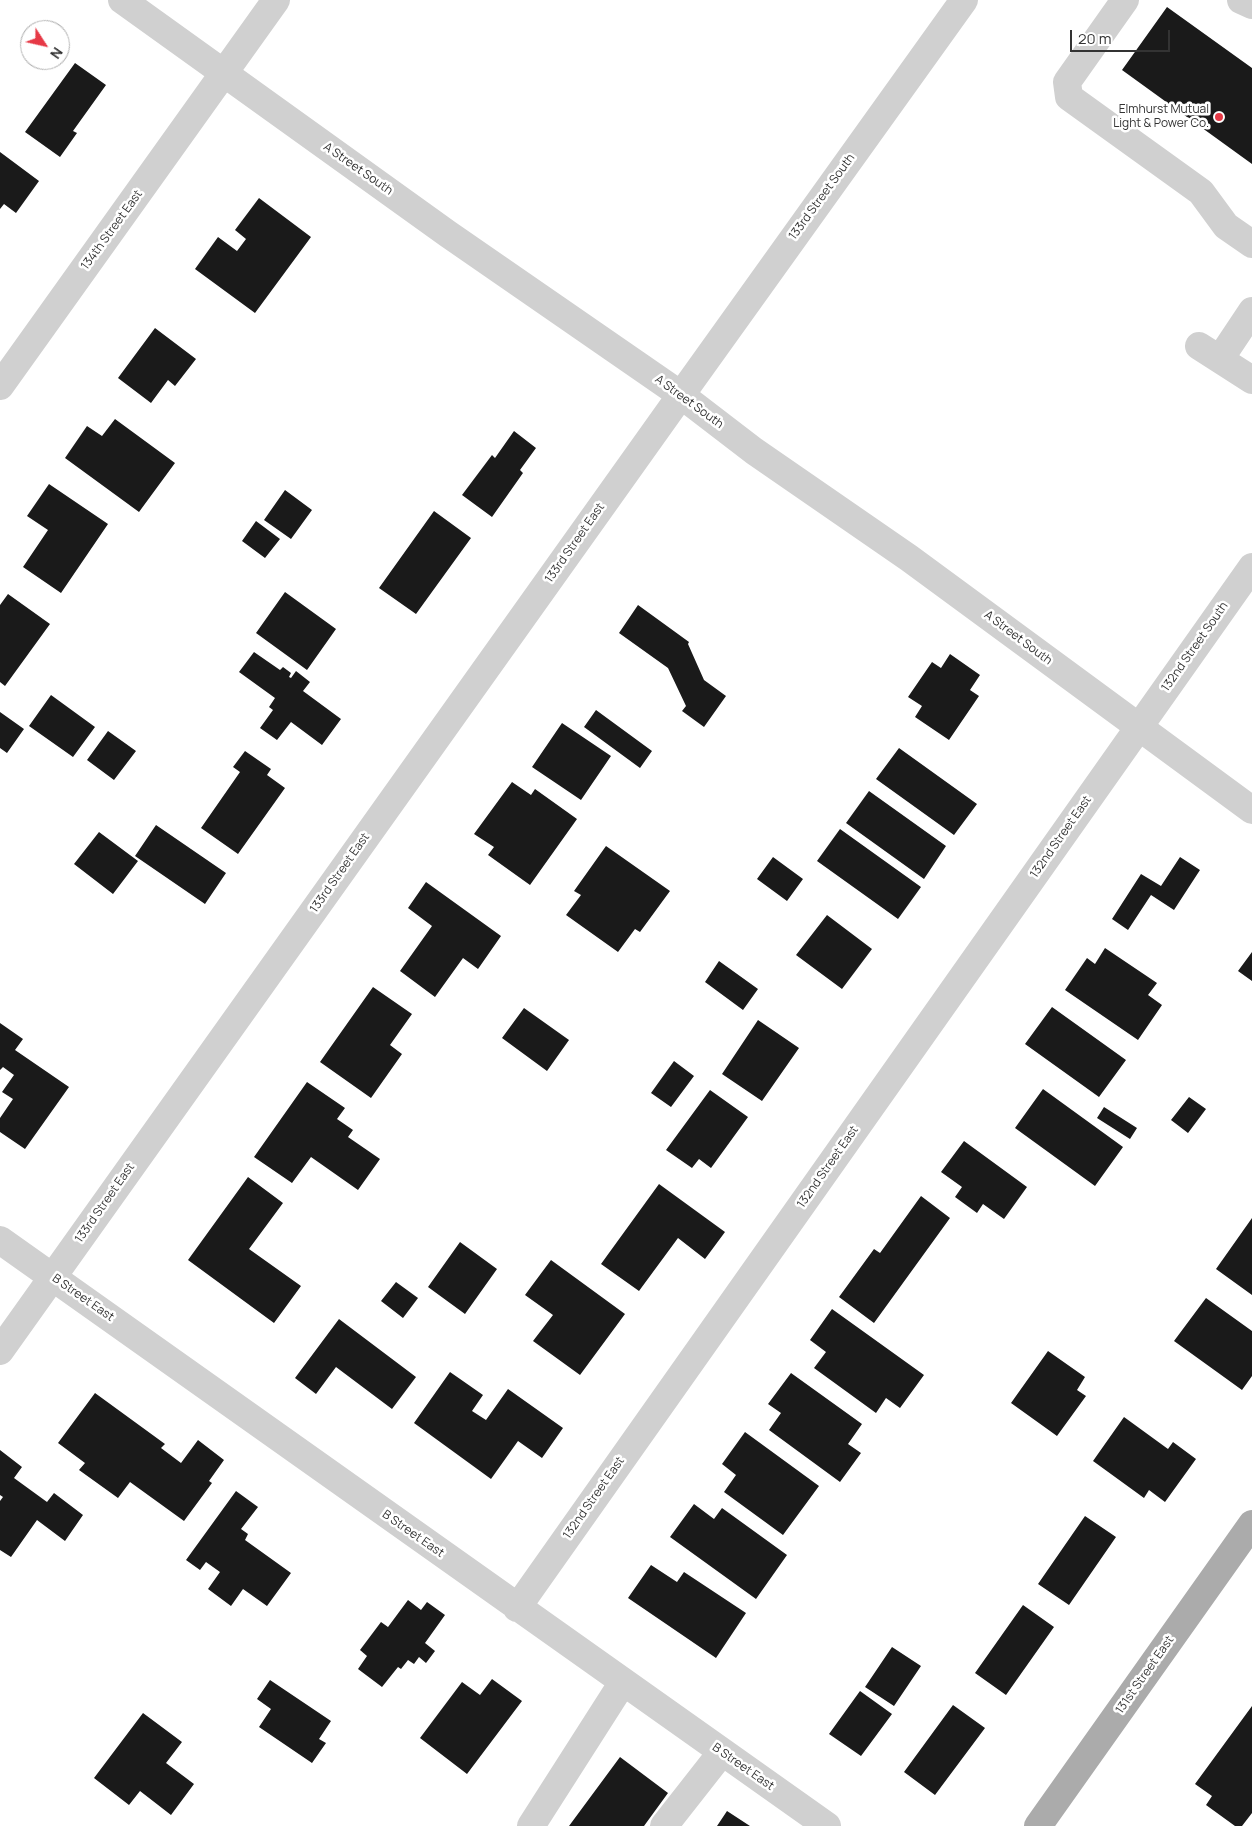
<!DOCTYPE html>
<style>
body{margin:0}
#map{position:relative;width:1252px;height:1826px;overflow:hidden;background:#fff;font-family:Manrope,sans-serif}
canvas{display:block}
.north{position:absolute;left:20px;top:20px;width:50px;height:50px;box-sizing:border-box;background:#fff;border:1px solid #adadad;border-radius:50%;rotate:125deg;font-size:14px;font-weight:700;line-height:20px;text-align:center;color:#333}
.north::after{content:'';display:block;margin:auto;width:18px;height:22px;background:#e63946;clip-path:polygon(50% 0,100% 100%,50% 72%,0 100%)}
.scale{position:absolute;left:1070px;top:30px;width:100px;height:22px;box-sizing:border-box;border:2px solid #333;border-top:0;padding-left:6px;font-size:15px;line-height:18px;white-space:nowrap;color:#333;-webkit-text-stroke:4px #fff;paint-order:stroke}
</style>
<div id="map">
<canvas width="1252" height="1826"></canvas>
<div class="north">N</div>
<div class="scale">20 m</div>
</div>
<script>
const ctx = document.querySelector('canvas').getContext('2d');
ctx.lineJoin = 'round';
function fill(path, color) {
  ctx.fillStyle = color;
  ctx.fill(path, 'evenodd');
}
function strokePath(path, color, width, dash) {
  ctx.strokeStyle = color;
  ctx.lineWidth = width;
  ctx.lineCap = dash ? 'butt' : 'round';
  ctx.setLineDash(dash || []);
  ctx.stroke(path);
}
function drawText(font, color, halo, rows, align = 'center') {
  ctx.font = font + ' Manrope,sans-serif';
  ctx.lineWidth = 5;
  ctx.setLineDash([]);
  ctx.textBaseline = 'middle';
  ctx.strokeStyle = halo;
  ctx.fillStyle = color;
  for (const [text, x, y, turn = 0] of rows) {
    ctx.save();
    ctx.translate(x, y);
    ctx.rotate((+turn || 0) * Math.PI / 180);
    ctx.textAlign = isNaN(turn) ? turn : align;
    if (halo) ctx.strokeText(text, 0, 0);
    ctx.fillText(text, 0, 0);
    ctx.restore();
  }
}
const building = new Path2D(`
 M1167,7l85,61v96l-130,-94z
 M75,63l31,22 -33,46 4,2 -17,24 -35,-25z
 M0,152l39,29 -23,32 -12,-9 -4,5z
 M259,198l52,39 -56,76 -60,-44 23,-32 19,14 9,-12 -11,-9z
 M155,328l41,31 -21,27 -7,-6 -17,23 -33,-25z
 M115,419l60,44 -36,49 -74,-54 22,-32 15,10z
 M514,431l22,17 -16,22 3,3 -31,44 -30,-22 30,-40 3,3z
 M49,484l59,40 -47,69 -38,-26 25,-37 -21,-14z
 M285,490l27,20 -21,29 -27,-19z
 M434,511l37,27 -55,76 -37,-26z
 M256,521l24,18 -15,19 -23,-17z
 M285,592l51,37 -29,41 -51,-37z
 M8,594l42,30 -45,62 -5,-4v-77z
 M638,605l51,37 -1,2 16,36 22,16 -22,31 -22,-16 4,-5 -18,-38 -49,-35z
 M254,652l26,18 3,-3 8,6 -2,4 2,1 5,-7 14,11 -7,9 38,28 -19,26 -31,-23 -14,18 -17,-12 13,-18 -4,-3 6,-9 -36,-26z
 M950,654l30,21 -10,15 9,6 -30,44 -34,-23 7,-11 -14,-9 24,-35 9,6z
 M51,695l44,32 -22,30 -44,-31z
 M596,710l56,41 -12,17 -56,-41z
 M0,712l24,17 -17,24 -7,-5z
 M562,723l49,33 -30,44 -49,-33z
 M108,731l28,20 -22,29 -27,-20z
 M899,748l78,56 -23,31 -78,-56z
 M245,751l26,18 -4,6 18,13 -47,66 -37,-26 39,-56 -7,-5z
 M512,782l19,13 4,-6 42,30 -47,66 -42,-30 6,-8 -20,-13z
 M869,791l77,55 -22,33 -78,-56z
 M156,825l70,48 -21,31 -70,-48z
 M840,829l81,58 -23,32 -81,-58z
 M99,832l39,29 -25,33 -39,-30z
 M606,846l64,45 -30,41 -5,-3 -17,23 -52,-37 15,-20 -7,-4z
 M773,857l30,22 -16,22 -30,-22z
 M1180,857l20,13 -26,40 -23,-15 -23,35 -16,-11 29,-45 20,12z
 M426,882l75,54 -23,33 -15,-11 -28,39 -35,-26 32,-45 -24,-18z
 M827,915l45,34 -30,40 -46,-34z
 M1105,948l52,35 -9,12 14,10 -24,35 -73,-50 22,-32 8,6z
 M1252,952v29l-14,-10z
 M719,961l39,28 -15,21 -38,-28z
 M373,987l39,27 -22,31 12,9 -31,44 -51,-36z
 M1052,1007l74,53 -27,37 -74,-53z
 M524,1008l45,32 -22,31 -45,-33z
 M758,1020l41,28 -37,53 -40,-27z
 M0,1023l23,16 -8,11 54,37 -44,62 -25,-17v-14l13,-19 -11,-7 12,-17 -11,-8 -3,3z
 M674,1061l20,15 -23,31 -20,-14z
 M307,1082l38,26 -8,11 16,11 -5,7 32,22 -22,31 -47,-33 -19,26 -38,-26z
 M1043,1089l80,58 -28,39 -80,-58z
 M710,1090l38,27 -37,51 -12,-9 -7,9 -26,-18z
 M1189,1097l17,12 -18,24 -17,-13z
 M1104,1107l33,21 -7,11 -33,-21z
 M964,1141l63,46 -23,32 -21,-15 -6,9 -22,-16 7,-10 -21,-15z
 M248,1177l35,26 -34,46 52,37 -27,37 -86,-63z
 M659,1184l66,48 -20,27 -27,-21 -39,53 -38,-27z
 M921,1196l29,22 -76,105 -35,-26 35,-48 6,4z
 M1252,1218v77l-36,-26z
 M460,1242l37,27 -32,45 -37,-27z
 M551,1260l74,54 -45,61 -47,-34 20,-26 -28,-20z
 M396,1282l22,16 -15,20 -22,-17z
 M1206,1298l46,33v45l-10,14 -68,-49z
 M832,1309l92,66 -24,33 -14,-10 -10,15 -62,-45 12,-16 -16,-12z
 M339,1319l77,58 -24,32 -56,-42 -20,27 -21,-16z
 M1048,1351l37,26 -8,13 9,6 -29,40 -46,-33z
 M450,1372l33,23 -11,16 14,9 22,-31 55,39 -21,30 -24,-17 -27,38 -77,-56z
 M791,1373l71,51 -14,20 13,9 -21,29 -71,-52 12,-17 -13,-9z
 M95,1393l70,51 -4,4 20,15 17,-23 26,20 -15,21 3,2 -28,38 -54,-39 -12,16 -39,-28 6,-7 -27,-20z
 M1124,1417l44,32 5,-7 23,17 -31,43 -16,-12 -5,8 -51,-37z
 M745,1432l74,54 -36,49 -59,-43 12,-17 -14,-11z
 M0,1450l22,17 -8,11 33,24 7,-9 29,22 -18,26 -28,-21 -26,37 -11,-7v-49l3,-4 -3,-2z
 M236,1491l22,16 -17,22 7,5 -3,6 46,33 -24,33 -24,-17 -12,17 -23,-17 12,-17 -14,-10 -6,8 -14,-10z
 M694,1504l20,15 8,-11 65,47 -31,44 -86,-62z
 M1085,1516l31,21 -47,68 -31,-21z
 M651,1565l26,17 7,-10 62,41 -30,45 -88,-60z
 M408,1600l13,10 6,-8 18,13 -20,28 10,8 -9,12 -7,-6 -5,7 -6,-4 -7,9 -3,-2 -16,20 -24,-18 9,-13 -7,-6 21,-28 7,5z
 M1023,1605l31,22 -48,68 -31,-22z
 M892,1647l29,19 -27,40 -29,-19z
 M492,1679l30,22 -55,73 -47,-36 42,-56 18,13z
 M270,1680l61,41 -12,18 7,4 -14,20 -53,-36 12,-18 -14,-10z
 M860,1691l32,23 -31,42 -32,-22z
 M953,1705l32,23 -50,67 -31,-23z
 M1252,1706v107l-10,13h-7l-29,-21 6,-9 -17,-12z
 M143,1713l39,29 -16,21 28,21 -23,31 -31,-24 -11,14 -35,-27z
 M620,1757l48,36 -24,33h-75z
 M727,1811l23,15h-33z`);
const minor = new Path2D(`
 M122,0l326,234 233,161 73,56 155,107 343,252
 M1125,0l-58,82 2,15 132,95 25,34 26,18
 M1241,0l11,5
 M1199,346l53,34
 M1220,359l32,-48
 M0,386l276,-386
 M0,1240l827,586
 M0,1351l681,-956 283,-395
 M517,1608l735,-1041
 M531,1826l92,-144
 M664,1826l58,-74`);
const major = new Path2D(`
 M1038,1826l214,-302`);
const markers = [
 [1219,117,5,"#e63946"]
];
const poiNames = [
 ["Elmhurst Mutual",1209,110],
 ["Light & Power Co.",1209,124]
];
const streetNames = [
 ["A Street South",358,169,35],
 ["133rd Street South",822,197,-54],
 ["134th Street East",112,230,-54],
 ["A Street South",689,402,36],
 ["133rd Street East",575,543,-55],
 ["A Street South",1018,638,37],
 ["132nd Street South",1195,647,-55],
 ["132nd Street East",1061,837,-55],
 ["133rd Street East",340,873,-55],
 ["132nd Street East",828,1167,-55],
 ["133rd Street East",105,1203,-55],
 ["B Street East",83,1298,35],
 ["132nd Street East",594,1498,-55],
 ["B Street East",413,1534,35],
 ["131st Street East",1145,1675,-55],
 ["B Street East",743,1767,35]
];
fill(building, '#1a1a1a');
strokePath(minor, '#d0d0d0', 28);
strokePath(major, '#ababab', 28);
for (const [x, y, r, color] of markers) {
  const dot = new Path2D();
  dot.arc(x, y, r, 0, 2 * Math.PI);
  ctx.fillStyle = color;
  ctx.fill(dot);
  strokePath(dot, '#fff', 2);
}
drawText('12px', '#333', '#fff', poiNames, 'right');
drawText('12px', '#333', '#fff', streetNames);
</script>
